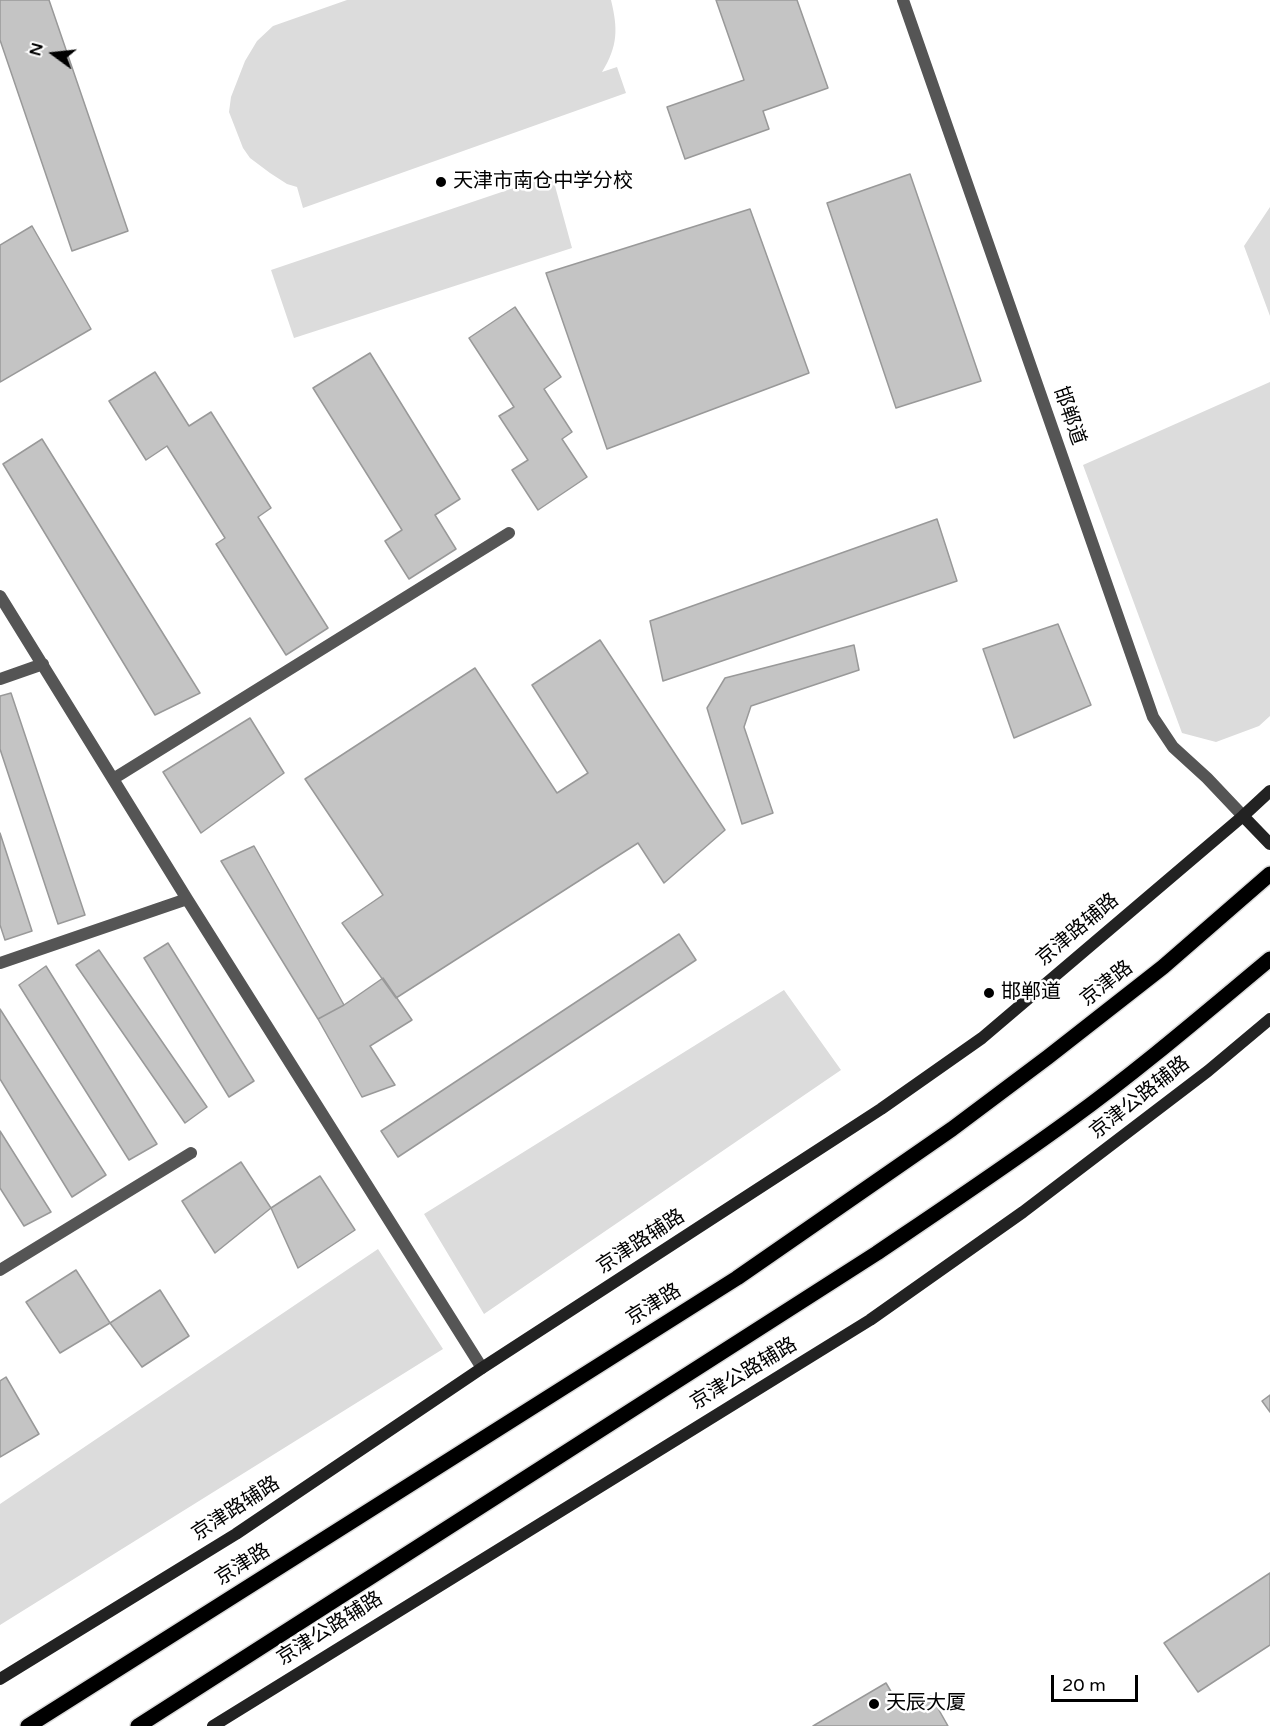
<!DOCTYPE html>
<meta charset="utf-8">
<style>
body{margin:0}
#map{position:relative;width:1270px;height:1726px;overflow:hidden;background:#fff;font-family:"Varela Round",sans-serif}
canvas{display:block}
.north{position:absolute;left:24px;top:24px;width:60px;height:60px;-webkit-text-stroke:4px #fff;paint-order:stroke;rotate:285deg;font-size:16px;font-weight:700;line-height:24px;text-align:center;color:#000}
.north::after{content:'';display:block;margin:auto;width:21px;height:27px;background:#000;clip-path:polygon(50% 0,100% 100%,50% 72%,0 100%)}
.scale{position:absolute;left:1051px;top:1675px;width:87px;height:27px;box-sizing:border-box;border:3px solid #000;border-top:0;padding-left:8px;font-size:18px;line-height:21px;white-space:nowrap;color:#000;-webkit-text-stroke:4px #fff;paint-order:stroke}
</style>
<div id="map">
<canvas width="1270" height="1726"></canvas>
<div class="north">N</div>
<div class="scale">20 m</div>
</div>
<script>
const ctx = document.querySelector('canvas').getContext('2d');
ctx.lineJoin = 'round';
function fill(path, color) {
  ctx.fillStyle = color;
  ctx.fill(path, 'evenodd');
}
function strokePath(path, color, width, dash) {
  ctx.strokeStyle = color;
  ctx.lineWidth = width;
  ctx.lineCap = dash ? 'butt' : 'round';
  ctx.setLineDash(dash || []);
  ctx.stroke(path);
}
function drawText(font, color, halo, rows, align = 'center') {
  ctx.font = font + ' "Varela Round","Noto Sans SC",sans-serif';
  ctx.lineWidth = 5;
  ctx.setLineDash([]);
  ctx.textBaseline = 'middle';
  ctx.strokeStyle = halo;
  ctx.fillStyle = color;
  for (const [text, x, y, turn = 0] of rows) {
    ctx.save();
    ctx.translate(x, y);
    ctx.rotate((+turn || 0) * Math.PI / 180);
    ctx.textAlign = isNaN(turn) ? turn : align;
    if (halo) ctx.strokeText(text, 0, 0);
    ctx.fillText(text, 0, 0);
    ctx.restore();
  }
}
const green = new Path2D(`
 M347,0h264c7,29 7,46 -9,72l15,-5 9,26 -323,115 -6,-21 -10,-3 -17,-11 -20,-15 -7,-10 -14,-36 2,-15 14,-36 12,-20 16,-15z
 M552,175l20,73 -278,90 -23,-68z
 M1270,207v109l-26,-70z
 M1270,382v334l-11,10 -43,16 -34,-9 -99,-268z
 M784,990l57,80 -357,244 -60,-100z
 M378,1249l65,100 -443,276v-121z`);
const building = new Path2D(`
 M0,0h49l79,231 -56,20 -72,-211z
 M716,0h81l31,88 -65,23 6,18 -84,30 -18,-52 77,-27z
 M910,174l71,207 -85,27 -69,-205z
 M750,209l59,164 -202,76 -61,-176z
 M32,226l59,103 -91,53v-137z
 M515,307l46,70 -17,12 28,43 -10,7 25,38 -49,33 -26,-40 16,-10 -29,-44 15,-9 -45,-69z
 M370,353l90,146 -25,16 21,34 -47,30 -24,-38 17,-11 -89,-142z
 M155,372l34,54 22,-14 60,96 -13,9 70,111 -42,27 -70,-111 9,-6 -58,-92 -21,14 -37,-59z
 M42,439l158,254 -45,22 -152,-251z
 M937,519l20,62 -294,100 -13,-60z
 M1058,624l33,81 -77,33 -31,-89z
 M600,640l125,190 -61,53 -26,-40 -242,155 -54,-75 41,-28 -78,-116 170,-111 82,125 31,-20 -56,-88z
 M854,645l5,25 -108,36 -7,21 29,86 -31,11 -35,-116 18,-30z
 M11,693l74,222 -27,9 -58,-175v-53z
 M250,718l34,55 -83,60 -38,-61z
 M0,833l32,98 -27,9 -5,-15z
 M254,846l90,159 -26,14 -97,-158z
 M679,934l17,26 -298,197 -17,-26z
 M168,943l86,138 -25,16 -85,-139z
 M99,950l108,157 -22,16 -109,-158z
 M46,966l111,178 -28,16 -110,-175z
 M383,978l29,42 -42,26 25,39 -33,12 -44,-78 26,-14z
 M0,1009l106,166 -34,22 -72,-118z
 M0,1131l51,81 -27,14 -24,-38z
 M241,1162l30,46 -56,45 -33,-52z
 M320,1176l35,54 -57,38 -27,-60z
 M76,1270l34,53 -50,30 -34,-51z
 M160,1290l29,46 -47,31 -32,-44z
 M6,1377l33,57 -39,23v-76z
 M1270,1395v17l-8,-11z
 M1270,1573v72l-72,47 -34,-49z
 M886,1683l17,29 28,-16 17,30h-135z`);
const lane = new Path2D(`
 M0,596l187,303 295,469
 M0,679l43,-15
 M113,779l396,-246
 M0,963l187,-64
 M0,1270l191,-117`);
const street = new Path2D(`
 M903,0l250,717 20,30 34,31 36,38`);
const secondary = new Path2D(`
 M1243,816l27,28
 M0,1679l236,-145 246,-166 399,-259 101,-71 261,-222 27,-25
 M213,1726l657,-406 153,-108 185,-141 62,-52`);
const primary = new Path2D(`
 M28,1726l709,-448 215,-149 96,-72 115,-90 107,-93
 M138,1726l739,-473c65,-44 131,-88 194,-134 69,-50 134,-106 199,-160`);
const markers = [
 [441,182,6,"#000"],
 [989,993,6,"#000"],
 [874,1704,6,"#000"]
];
const poiNames = [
 ["天津市南仓中学分校",453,182],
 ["邯郸道",1001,993],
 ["天辰大厦",886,1704]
];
const streetNames = [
 ["邯郸道",1069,416,71],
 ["京津路辅路",1078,930,-40],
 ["京津路",1107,984,-38],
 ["京津公路辅路",1140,1098,-38],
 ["京津路辅路",641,1242,-33],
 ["京津路",654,1305,-32],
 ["京津公路辅路",744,1374,-31],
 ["京津路辅路",236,1509,-33],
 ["京津路",243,1565,-32],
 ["京津公路辅路",330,1629,-32]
];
fill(green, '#dcdcdc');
fill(building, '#c4c4c4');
strokePath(building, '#999', 1.5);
strokePath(primary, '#dbdbdb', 18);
strokePath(lane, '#555', 12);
strokePath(street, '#555', 12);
strokePath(secondary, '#222', 12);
strokePath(primary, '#000', 15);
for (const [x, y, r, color] of markers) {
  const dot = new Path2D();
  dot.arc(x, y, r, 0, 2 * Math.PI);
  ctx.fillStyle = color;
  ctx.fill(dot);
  strokePath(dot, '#fff', 2);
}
drawText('20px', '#000', '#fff', poiNames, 'left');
drawText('20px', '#000', '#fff', streetNames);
</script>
